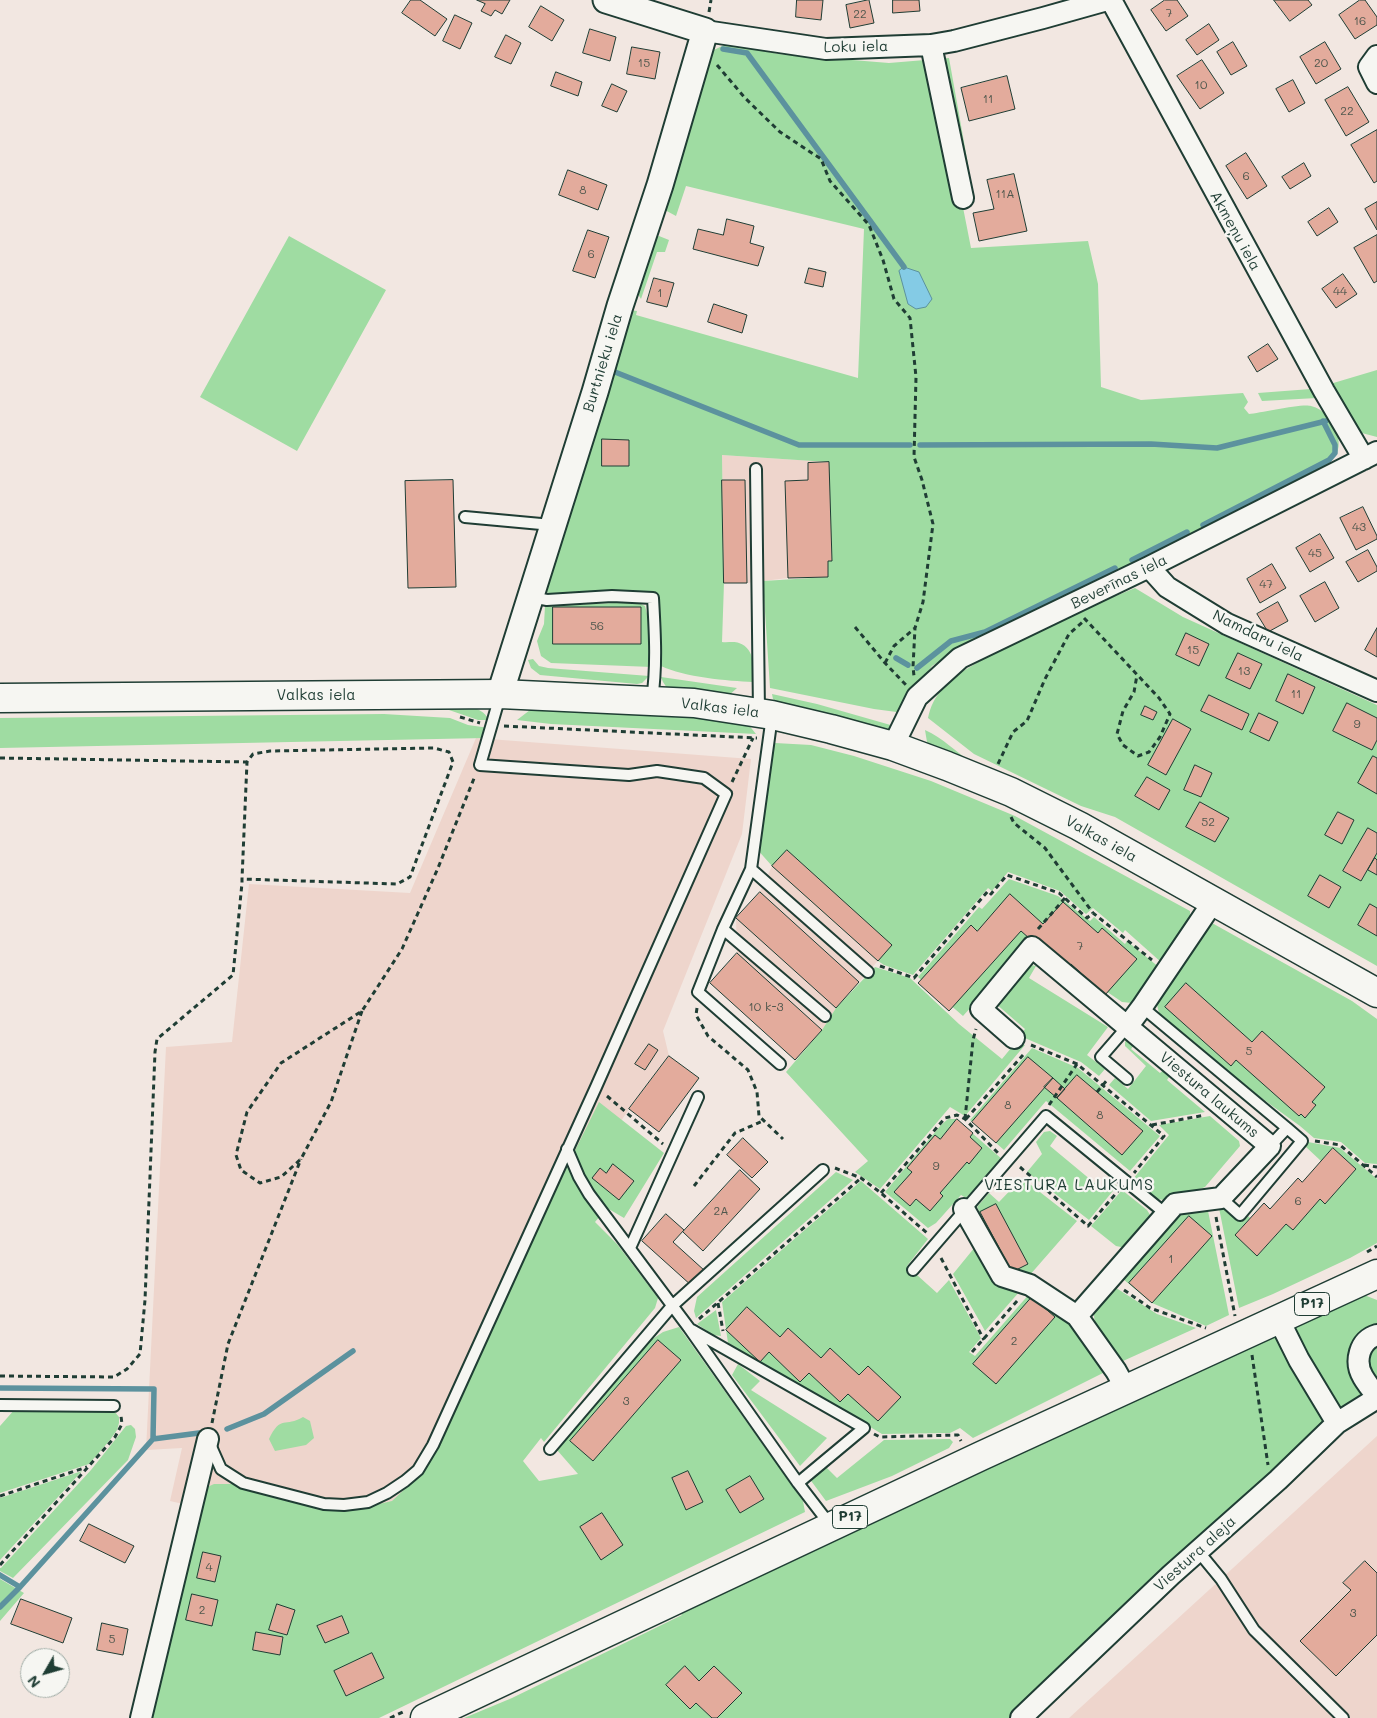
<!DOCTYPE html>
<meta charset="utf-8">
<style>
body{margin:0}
#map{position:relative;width:1377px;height:1718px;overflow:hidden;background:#f2e7e1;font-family:Mali,sans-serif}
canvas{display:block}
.north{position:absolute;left:20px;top:1648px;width:50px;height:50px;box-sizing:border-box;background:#f6f6f2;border:1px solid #a0aca6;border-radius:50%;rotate:232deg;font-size:14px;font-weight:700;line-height:20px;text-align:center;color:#1f3d34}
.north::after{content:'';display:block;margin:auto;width:18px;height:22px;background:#1f3d34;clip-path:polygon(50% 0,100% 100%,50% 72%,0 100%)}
</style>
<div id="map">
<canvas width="1377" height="1718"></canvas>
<div class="north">N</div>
</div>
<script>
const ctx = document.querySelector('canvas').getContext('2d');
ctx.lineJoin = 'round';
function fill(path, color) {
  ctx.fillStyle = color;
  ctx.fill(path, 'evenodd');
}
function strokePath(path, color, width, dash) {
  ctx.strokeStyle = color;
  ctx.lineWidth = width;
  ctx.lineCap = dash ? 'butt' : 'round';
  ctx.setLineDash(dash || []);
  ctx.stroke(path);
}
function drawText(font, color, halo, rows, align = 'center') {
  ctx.font = font + ' Mali,sans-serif';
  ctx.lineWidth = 4.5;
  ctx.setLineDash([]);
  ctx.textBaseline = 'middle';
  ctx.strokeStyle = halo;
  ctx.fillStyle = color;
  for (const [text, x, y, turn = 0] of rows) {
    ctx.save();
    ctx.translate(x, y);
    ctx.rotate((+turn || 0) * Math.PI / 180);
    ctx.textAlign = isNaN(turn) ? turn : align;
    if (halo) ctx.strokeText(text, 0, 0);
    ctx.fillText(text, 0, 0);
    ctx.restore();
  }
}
const built = new Path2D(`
 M722,455l107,7 3,99h-4v16l-40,1 -41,5h-23z
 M476,738l275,21 -9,75 -79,197 6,25 -40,53 -64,96 -155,323 -218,-22 -22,-5 12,-53 -36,2 20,-403 66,-5 17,-158 161,9z
 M787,850l105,95 -56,63 -14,22 -27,30 -85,-77 27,-30 -1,-35 24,-26 12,-26z
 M1377,1436v282h-308l152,-139z`);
const green = new Path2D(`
 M726,44l53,10 110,9 60,-5 20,112 -13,2 15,76 117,-7 10,43 3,103 40,13 102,-7 5,9 -4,6 5,6c11,-1 54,-11 62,-8 13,3 22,15 26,27 4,14 1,22 -9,31l-125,66 -236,114 -35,22 -24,33 -4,14 -30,-4 -104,-21 -7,-107 65,-4v-16h4l-4,-99 -106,-7 2,128 -2,59c5,1 12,-1 17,1 17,6 14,25 14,39 -25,-1 -69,-5 -92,-16 -6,-23 2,-46 -8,-70l-12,-4 -80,5 -15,-5 66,-221c9,-20 10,-41 18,-61l7,1 -1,4 222,63 6,-149 -178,-43 -10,30 -13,-7 46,-149 5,-10z
 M289,236l97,54 -89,161 -97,-54z
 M659,236l10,4 -4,12h-8l-16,47 -3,-5v-7l18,-50z
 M1377,370v67l-19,-5 -28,-48z
 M1311,389l6,9 -55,3 -4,-8z
 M1135,588l48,29 194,88v261l-262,-149 -34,-11 -107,-52 -46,-36c2,-11 7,-21 15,-30 9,-12 24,-19 37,-27 49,-30 102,-51 155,-73z
 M637,602l8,4c6,20 6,40 7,61l-101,-4 -10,-7 -4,-15 7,-17 1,-18z
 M533,659l6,7 9,2 101,8 -7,7 -5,1 -97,-9 -9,-7 -3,-8z
 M661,677l76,11 -10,9 -60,-9 -4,-6z
 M772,694l45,10 77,22 -10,4 -104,-24 -7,-7z
 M547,706l114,4 87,14 8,10 -205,-10 -34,-4 13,-10z
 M468,707c11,2 16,4 21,13h-11l-29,-10 -205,-2z
 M384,714l66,4 18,7 21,3 -4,10 -485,10v-30z
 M925,730c18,8 31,22 47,33l-39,-14 -6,-7z
 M775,743l36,2 43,11 77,25 84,35 175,95v7l-28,45 -37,-33 -2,3 -30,-25 -7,6 -26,-23 -52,-19 -16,19 -4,-3 -75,87 -29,-10 -6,-4 -106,-95 -16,-18 14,-93z
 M1009,879l49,17 32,25 4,-4 31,27 2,-3 33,27 -23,32 -5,3 -10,-1 -91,-62 -68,76 -45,-39 61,-70 3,2z
 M1212,923l140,78 25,18v145l-12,-1 -24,-21 -27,-4 -14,-12 -51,-37 -90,-76 -2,-8 5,-10 45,-68z
 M1031,965l5,1 -7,12 79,49 -21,28 18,14 -6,7 -18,-14 -61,-26 5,-7 -30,-26 29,-35z
 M875,967l35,11 49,46 43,35 14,-17 9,3 -60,71 -15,-9 -70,82 -25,-17 13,-11 -82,-89 36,-42 14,-22z
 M1131,1034l8,5 -8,10 29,24 8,-7 6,4 -7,10 38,32 -54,9 -42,-36 6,-7 13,11 18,-23 -21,-20v-4z
 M1032,1048l46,20 82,68 -30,35 -84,-70 -42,49 -34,-30z
 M599,1102l65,51 -40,65 -17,-10 -12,14 22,22 41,54 -3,10 -111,134 -3,-4 -18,23 16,20 39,-7 -21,-24 94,-110 12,-8 16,-5 124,174 2,11 -426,206h-229l53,-229 11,-5h22l78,21 34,6 44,-10 33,-31 131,-281z
 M1210,1116l29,25 1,5 -35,41 -18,7 -23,6 -7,-1 -24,-20 36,-44 -10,-10z
 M948,1119h8l47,41 -37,38 -5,-3 -25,28 -8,5 -43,-36 56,-67z
 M1050,1131l7,5 -7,10 53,44 8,-9 6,5 -28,34 -62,-48 15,-18 -6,-12 8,-10z
 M1308,1142l32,6 37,31v64l-27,15 -77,36 -34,14 -21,-105 2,-1 23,19 5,-5 2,2 -15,17 23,20 28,-31 34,-25 5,4 31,-34 -23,-21 -12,13 -15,-14z
 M836,1172l17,8 -157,138 -2,-7 3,-14z
 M1022,1178l55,43 -48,55 -17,-4 -35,-65 12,-14 10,9z
 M861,1181l67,58 -21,27 30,27 12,-13 32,58 -12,14 6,4 56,-64 30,18 46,61 -134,67 -13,-10 -10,5 -68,1 -154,-91 -6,-41z
 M1122,1190l25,20 5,8 -26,30 -10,-2 -25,-20z
 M1207,1206l22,109 -23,11 -54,-23 -29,-24 62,-71z
 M975,1247l45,44 -35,40 -32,-57z
 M1113,1286l44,28 39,14 -73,33c-12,-14 -38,-38 -26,-58 4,-6 11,-12 16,-17z
 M1346,1288l31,12v98l-359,320h-554l48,-20 170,-83 -10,-12z
 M716,1310l5,26 -8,-1 -16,-11z
 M738,1364l22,17 -9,9 76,48 -27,28 -68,-91z
 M15,1409l95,1 4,1 5,6v6l-2,7 -7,10 -21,24 -89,29v-67z
 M303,1417l7,4 4,17 -8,7 -31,6 -6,-12c12,-25 16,-11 34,-22z
 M131,1425l4,4 1,8 -8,23 -115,118 -13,-7v-3h1l90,-98 35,-44z
 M950,1439l3,3 -4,6 -57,28 -66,25 -17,-23 15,-13 13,13 47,-38z
 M82,1471l-82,89v-62z
 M0,1579l24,14 -24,28z`);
const water = new Path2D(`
 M904,267l15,5 13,27 -6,8 -10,2 -8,-5 -9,-33z`);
const stream = new Path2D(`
 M723,49l24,4 157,214
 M615,372l184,73h111
 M920,445l231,-1 66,4 109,-27
 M1203,525l126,-65 6,-7v-8l-12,-24
 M1132,560l55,-28
 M896,658l12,7
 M917,668l34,-27 34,-9 130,-64
 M0,1388l154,1 -1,50
 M227,1429l37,-15 89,-63
 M0,1575l20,12
 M0,1607l20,-20 133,-148 46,-6`);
const building = new Path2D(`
 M411,0h9l27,19 -12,17 -33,-23z
 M477,0h33l-8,14 -7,-4 -4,6 -10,-5 4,-7z
 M797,0h26l-2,20 -25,-3z
 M869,0l5,23 -24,5 -4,-23z
 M893,0h26l1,11 -27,2z
 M1165,0h12l11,16 -22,15 -15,-21z
 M1274,0h34l4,5 -22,16z
 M1360,0h5l12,17v8l-22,14 -16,-24z
 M541,6l23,14 -12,21 -23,-14z
 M455,15l17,8 -12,26 -17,-8z
 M1209,24l10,16 -22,15 -11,-15z
 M590,29l26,8 -6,24 -27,-8z
 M506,35l15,8 -10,21 -16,-7z
 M1233,42l14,24 -16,9 -14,-23z
 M1325,42l16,27 -25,15 -16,-27z
 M632,47l28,5 -5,27 -28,-5z
 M1202,60l22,33 -24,16 -23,-33z
 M556,72l26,10 -4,14 -27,-10z
 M1007,76l8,33 -46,12 -8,-33z
 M1293,80l12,23 -16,9 -13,-23z
 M612,84l15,7 -10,21 -15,-6z
 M1348,87l21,35 -23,14 -21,-36z
 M1377,130v51l-3,2 -23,-38z
 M1246,153l21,33 -20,13 -21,-33z
 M1304,163l7,13 -21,13 -8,-12z
 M568,170l39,15 -9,25 -39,-15z
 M1014,174l13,57 -48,10 -6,-28 21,-4 -7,-29z
 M1377,202v28l-12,-21z
 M1329,208l9,14 -21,14 -9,-14z
 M727,219l27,7 -4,17 14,4 -6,19 -65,-17 5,-20 25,6z
 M588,230l21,7 -14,41 -22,-7z
 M1377,235v46l-3,2 -20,-35z
 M809,268l17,4 -3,15 -18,-4z
 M1343,274l14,20 -21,14 -14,-19z
 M654,278l20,5 -7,24 -20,-5z
 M714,304l33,11 -5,18 -34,-11z
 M1268,344l10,15 -21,13 -9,-15z
 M602,439l27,1v26h-27z
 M829,462l3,99h-4v16l-40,1 -3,-97 23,-1v-17z
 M453,480l3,107 -48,1 -3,-107z
 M722,480h23l2,103h-23z
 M1363,507l14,29v3l-21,11 -16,-32z
 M1320,534l14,24 -24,14 -14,-24z
 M1368,550l9,17v4l-19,11 -12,-20z
 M1272,564l14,24 -26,15 -13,-24z
 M1325,582l14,26 -24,14 -15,-26z
 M1278,602l10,19 -20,11 -11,-18z
 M553,607h88v37h-88z
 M1377,628v29l-12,-7z
 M1186,633l23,11 -10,22 -23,-11z
 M1238,653l24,11 -12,25 -24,-11z
 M1288,674l27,13 -12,27 -27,-13z
 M1209,695l40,19 -7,16 -41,-19z
 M1347,703l30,15v22l-5,10 -39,-19z
 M1145,706l12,6 -4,8 -12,-5z
 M1259,713l19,9 -9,19 -19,-9z
 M1173,719l18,10 -25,46 -18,-10z
 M1373,756l4,2v36l-19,-11z
 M1195,765l17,8 -11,24 -17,-7z
 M1147,777l23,13 -11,20 -24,-14z
 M1200,802l29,16 -14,24 -29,-15z
 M1338,812l16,8 -12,24 -17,-9z
 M1368,828l9,5v20l-16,28 -18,-10z
 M787,850l105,95 -14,16 -106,-95z
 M1375,858l2,2v15l-9,-5z
 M1320,875l21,12 -12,21 -21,-12z
 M760,892l99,90 -23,26 -100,-90z
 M1010,894l33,30 20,-22 35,31 4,-5 35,31 -32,36 -34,-31 -6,6 -44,-39 -72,80 -31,-28 53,-58 6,6z
 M1370,904l7,4v28l-19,-11z
 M737,953l85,77 -27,30 -85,-77z
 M1186,983l66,59 10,-11 63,56 -13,15 4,3 -11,13 -4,-4 -2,2 -63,-56 -5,6 -66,-59z
 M649,1044l9,6 -13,20 -10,-6z
 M669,1056l30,22 -40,54 -30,-23z
 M1028,1057l25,21 -57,65 -24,-21z
 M1077,1075l66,56 -21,24 -65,-57z
 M1053,1078l12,11 -8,9 -13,-11z
 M957,1119l16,14 -3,4 12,11 -13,16 -2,-2 -27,31 3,3 -13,15 -14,-12 -6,7 -16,-14 18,-20 -5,-4 28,-33 5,4z
 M743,1138l25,24 -16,16 -25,-23z
 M1333,1148l23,21 -31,35 -5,-5 -27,31 -7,-6 -29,32 -22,-21 29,-32 6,6 28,-31 4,4z
 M613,1164l21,17 -15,19 -27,-22 8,-10 6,5z
 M740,1170l20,19 -57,62 -20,-19z
 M996,1204l32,60 -16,8 -32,-60z
 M666,1214l18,16 -11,12 32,29 -13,15 -50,-45z
 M1189,1216l23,20 -60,67 -23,-20z
 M1032,1297l23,20 -59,67 -23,-20z
 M747,1307l33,30 8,-9 33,30 9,-10 29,27 9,-9 33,31 -23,24 -30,-27 -8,8 -31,-29 -9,9 -31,-30 -9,10 -34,-32z
 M658,1340l23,20 -88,101 -23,-20z
 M688,1471l15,31 -17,8 -14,-32z
 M750,1476l14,23 -24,14 -14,-23z
 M602,1513l21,32 -22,15 -21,-33z
 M89,1524l45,22 -9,17 -45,-22z
 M203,1552l18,4 -6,26 -18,-4z
 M1365,1561l12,12v62l-41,41 -36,-35 51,-51 -8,-7z
 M192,1594l26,6 -6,26 -26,-6z
 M21,1599l51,19 -9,25 -52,-19z
 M277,1604l18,6 -8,25 -18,-5z
 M342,1616l7,17 -24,10 -8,-17z
 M102,1623l26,6 -5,26 -26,-5z
 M256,1632l27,5 -3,18 -27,-5z
 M372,1653l12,25 -38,18 -12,-25z
 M685,1666l14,15 15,-15 28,27 -25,25h-5l-16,-15 -6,6 -24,-24z`);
const path = new Path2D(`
 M709,12l2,-12
 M717,65l28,33 35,34 41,27 9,22 39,44 14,35 11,39 16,19 6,59 -2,80 8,23 11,44 -10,78 -8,26 -2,39 1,9
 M1084,618l75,80 11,16 -10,23 -11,15 -11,4 -15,-11 -6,-11 6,-23 11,-19 3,-17
 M855,627l30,36 21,22
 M885,663l9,-17 21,-18
 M460,717l20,6
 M504,726l253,12
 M0,758l247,4
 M998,764l15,-32 14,-11 18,-42 24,-45 16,-14
 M732,782l21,-44
 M1011,817l3,6 31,25 48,65
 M1038,929l27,-31
 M880,966l34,12 74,-87 3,3 16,-19 52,18 28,25 6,-5 59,47
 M697,1008l-1,7 12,21 40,34 9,22 2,24 24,23
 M362,1011l-31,91 -30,57 -20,18 -21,6 -19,-13 -5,-15 11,-43 34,-49 81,-52 40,-62 36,-81 37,-92
 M1031,1045l46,19 87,72 -30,37
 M1097,1092l11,-13
 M607,1096l56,48
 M1049,1105l28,-41
 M965,1119l8,-79 3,-11
 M966,1119l57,-64
 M1152,1125l53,-10
 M1315,1141l25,4 37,32
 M1364,1165l13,2
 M1020,1167l68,59 30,-35
 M835,1168l26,10 20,15 46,40
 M694,1186l41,-53 28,-12
 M881,1193l64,-75 12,-3 8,4 33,34
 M1216,1217l19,99
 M1367,1252l10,-6
 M941,1258l43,82
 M1124,1290l26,18 56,20
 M718,1303l5,28
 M699,1319l162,-141
 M972,1352l46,-52
 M1252,1355l16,110
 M0,1376l114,1 13,-8 13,-15 5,-54 10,-248 2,-13 76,-64 9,-92v-4l5,-117 6,-8 17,-3 164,-3 15,4 4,10 -43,115 -13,7 -155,-5
 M212,1423l16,-79 73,-185
 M874,1434l6,3 78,-2 3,6
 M0,1496l87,-29
 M0,1565l115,-128 7,-13 -1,-8
 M390,1718l15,-7`);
const service = new Path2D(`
 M756,469l3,243
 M465,517l87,8
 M531,597l16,3 65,-4 41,2c2,35 4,68 -1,102
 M772,716l-21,153 -28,60 -25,63 82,72
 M751,869l117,103
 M723,929l102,87
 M1142,1007l145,121 -17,18
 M1127,1027l-26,30 26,22
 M567,1149l12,28 10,17 100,134 109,155 33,43
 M1221,1198l19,17 62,-74 -15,-13
 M630,1248l68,-151
 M913,1270l133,-154 120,98
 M692,1330l172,98 -66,55
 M0,1405l114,1
 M209,1442l12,27 22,14 81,21 20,1 24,-3 19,-9 18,-12 13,-11 15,-25 163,-358 130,-293 -22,-16 -47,-7 -28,4 -149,-10 20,-69
 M550,1449l122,-143 151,-136
 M1198,1551l23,28 33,51 89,88`);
const minor = new Path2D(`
 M1111,0l213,391 40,68
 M705,31l121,18 105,-4 23,-4 89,-23 64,-18
 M931,45l32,153
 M1377,56l-8,11 8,16
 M1149,567l18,20 60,37 150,67
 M893,746l24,-49 43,-39 189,-91 228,-115
 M1127,1027l15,-20 71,-105
 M1014,1038l-33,-29 51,-62 238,199 -49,52 -46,6 -98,112 39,55 10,18
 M964,1209l38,67 28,9 47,31
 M1277,1319l7,11 15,30 38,63
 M1377,1335c-18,5 -23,27 -14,42 4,7 9,13 14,19
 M141,1718l67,-279
 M1021,1718l150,-143 107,-95 59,-57 40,-25`);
const tertiary = new Path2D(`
 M500,694l95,-302 25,-86 40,-121 45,-154 -99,-31`);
const secondary = new Path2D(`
 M0,698l500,-4 194,9 78,12 59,14 62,17 54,20 64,26 68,34 298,167`);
const primary = new Path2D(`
 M425,1718l556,-262 396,-182`);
const numberNames = [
 ["7",1169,13],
 ["22",860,14],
 ["16",1360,21],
 ["15",644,63],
 ["20",1321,63],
 ["10",1201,85],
 ["11",988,99],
 ["22",1347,111],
 ["6",1246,176],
 ["8",583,190],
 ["11A",1005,194],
 ["6",591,254],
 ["44",1340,291],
 ["1",660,293],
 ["43",1359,527],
 ["45",1315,553],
 ["47",1266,584],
 ["56",597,626],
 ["15",1193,650],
 ["13",1244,671],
 ["11",1296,694],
 ["9",1357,724],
 ["52",1208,822],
 ["7",1080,946],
 ["10 k-3",766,1007],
 ["5",1249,1051],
 ["8",1008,1105],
 ["8",1100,1115],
 ["9",936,1166],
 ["6",1298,1201],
 ["2A",721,1211],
 ["1",1171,1259],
 ["2",1014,1341],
 ["3",626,1401],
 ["4",209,1567],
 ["2",202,1610],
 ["3",1353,1613],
 ["5",112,1639]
];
const shields = [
 [1312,1304,35],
 [850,1517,35]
];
const shieldNames = [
 ["P17",1312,1304],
 ["P17",850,1517]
];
const streetNames = [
 ["Loku iela",856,47,-1],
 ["Akmeņu iela",1235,231,61],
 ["Burtnieku iela",603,363,-73],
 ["Beverīnas iela",1119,582,-26],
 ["Namdaru iela",1258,636,26],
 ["Valkas iela",316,695],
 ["Valkas iela",720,708,7],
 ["Valkas iela",1101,839,29],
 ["Viestura laukums",1209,1095,40],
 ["Viestura aleja",1195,1554,-42]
];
const neighbourhoodNames = [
 ["VIESTURA LAUKUMS",1069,1185]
];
fill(built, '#eed5cc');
fill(green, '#9fdca2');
fill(water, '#84cbe5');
strokePath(water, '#5c929e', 1);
strokePath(stream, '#5c929e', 5.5);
fill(building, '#e3ab9c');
strokePath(building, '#1f3d34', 1);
strokePath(service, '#1f3d34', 14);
strokePath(minor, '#1f3d34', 24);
strokePath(tertiary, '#1f3d34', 29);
strokePath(secondary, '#1f3d34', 31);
strokePath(primary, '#1f3d34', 31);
strokePath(path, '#1f3d34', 3, [5, 4]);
strokePath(service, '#f6f6f2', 10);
strokePath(minor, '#f6f6f2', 20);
strokePath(tertiary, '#f6f6f2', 25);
strokePath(secondary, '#f6f6f2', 28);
strokePath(primary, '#f6f6f2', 28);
drawText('12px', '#50584e', null, numberNames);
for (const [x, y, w] of shields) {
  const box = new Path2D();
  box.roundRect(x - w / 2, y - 11.5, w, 23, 4);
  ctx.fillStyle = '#f6f6f2';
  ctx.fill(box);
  strokePath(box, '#1f3d34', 1);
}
drawText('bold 14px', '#1f3d34', null, shieldNames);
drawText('15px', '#1f3d34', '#f6f6f2', streetNames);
ctx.letterSpacing = '1px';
drawText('16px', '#1f3d34', '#f6f6f2', neighbourhoodNames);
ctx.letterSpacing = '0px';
</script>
